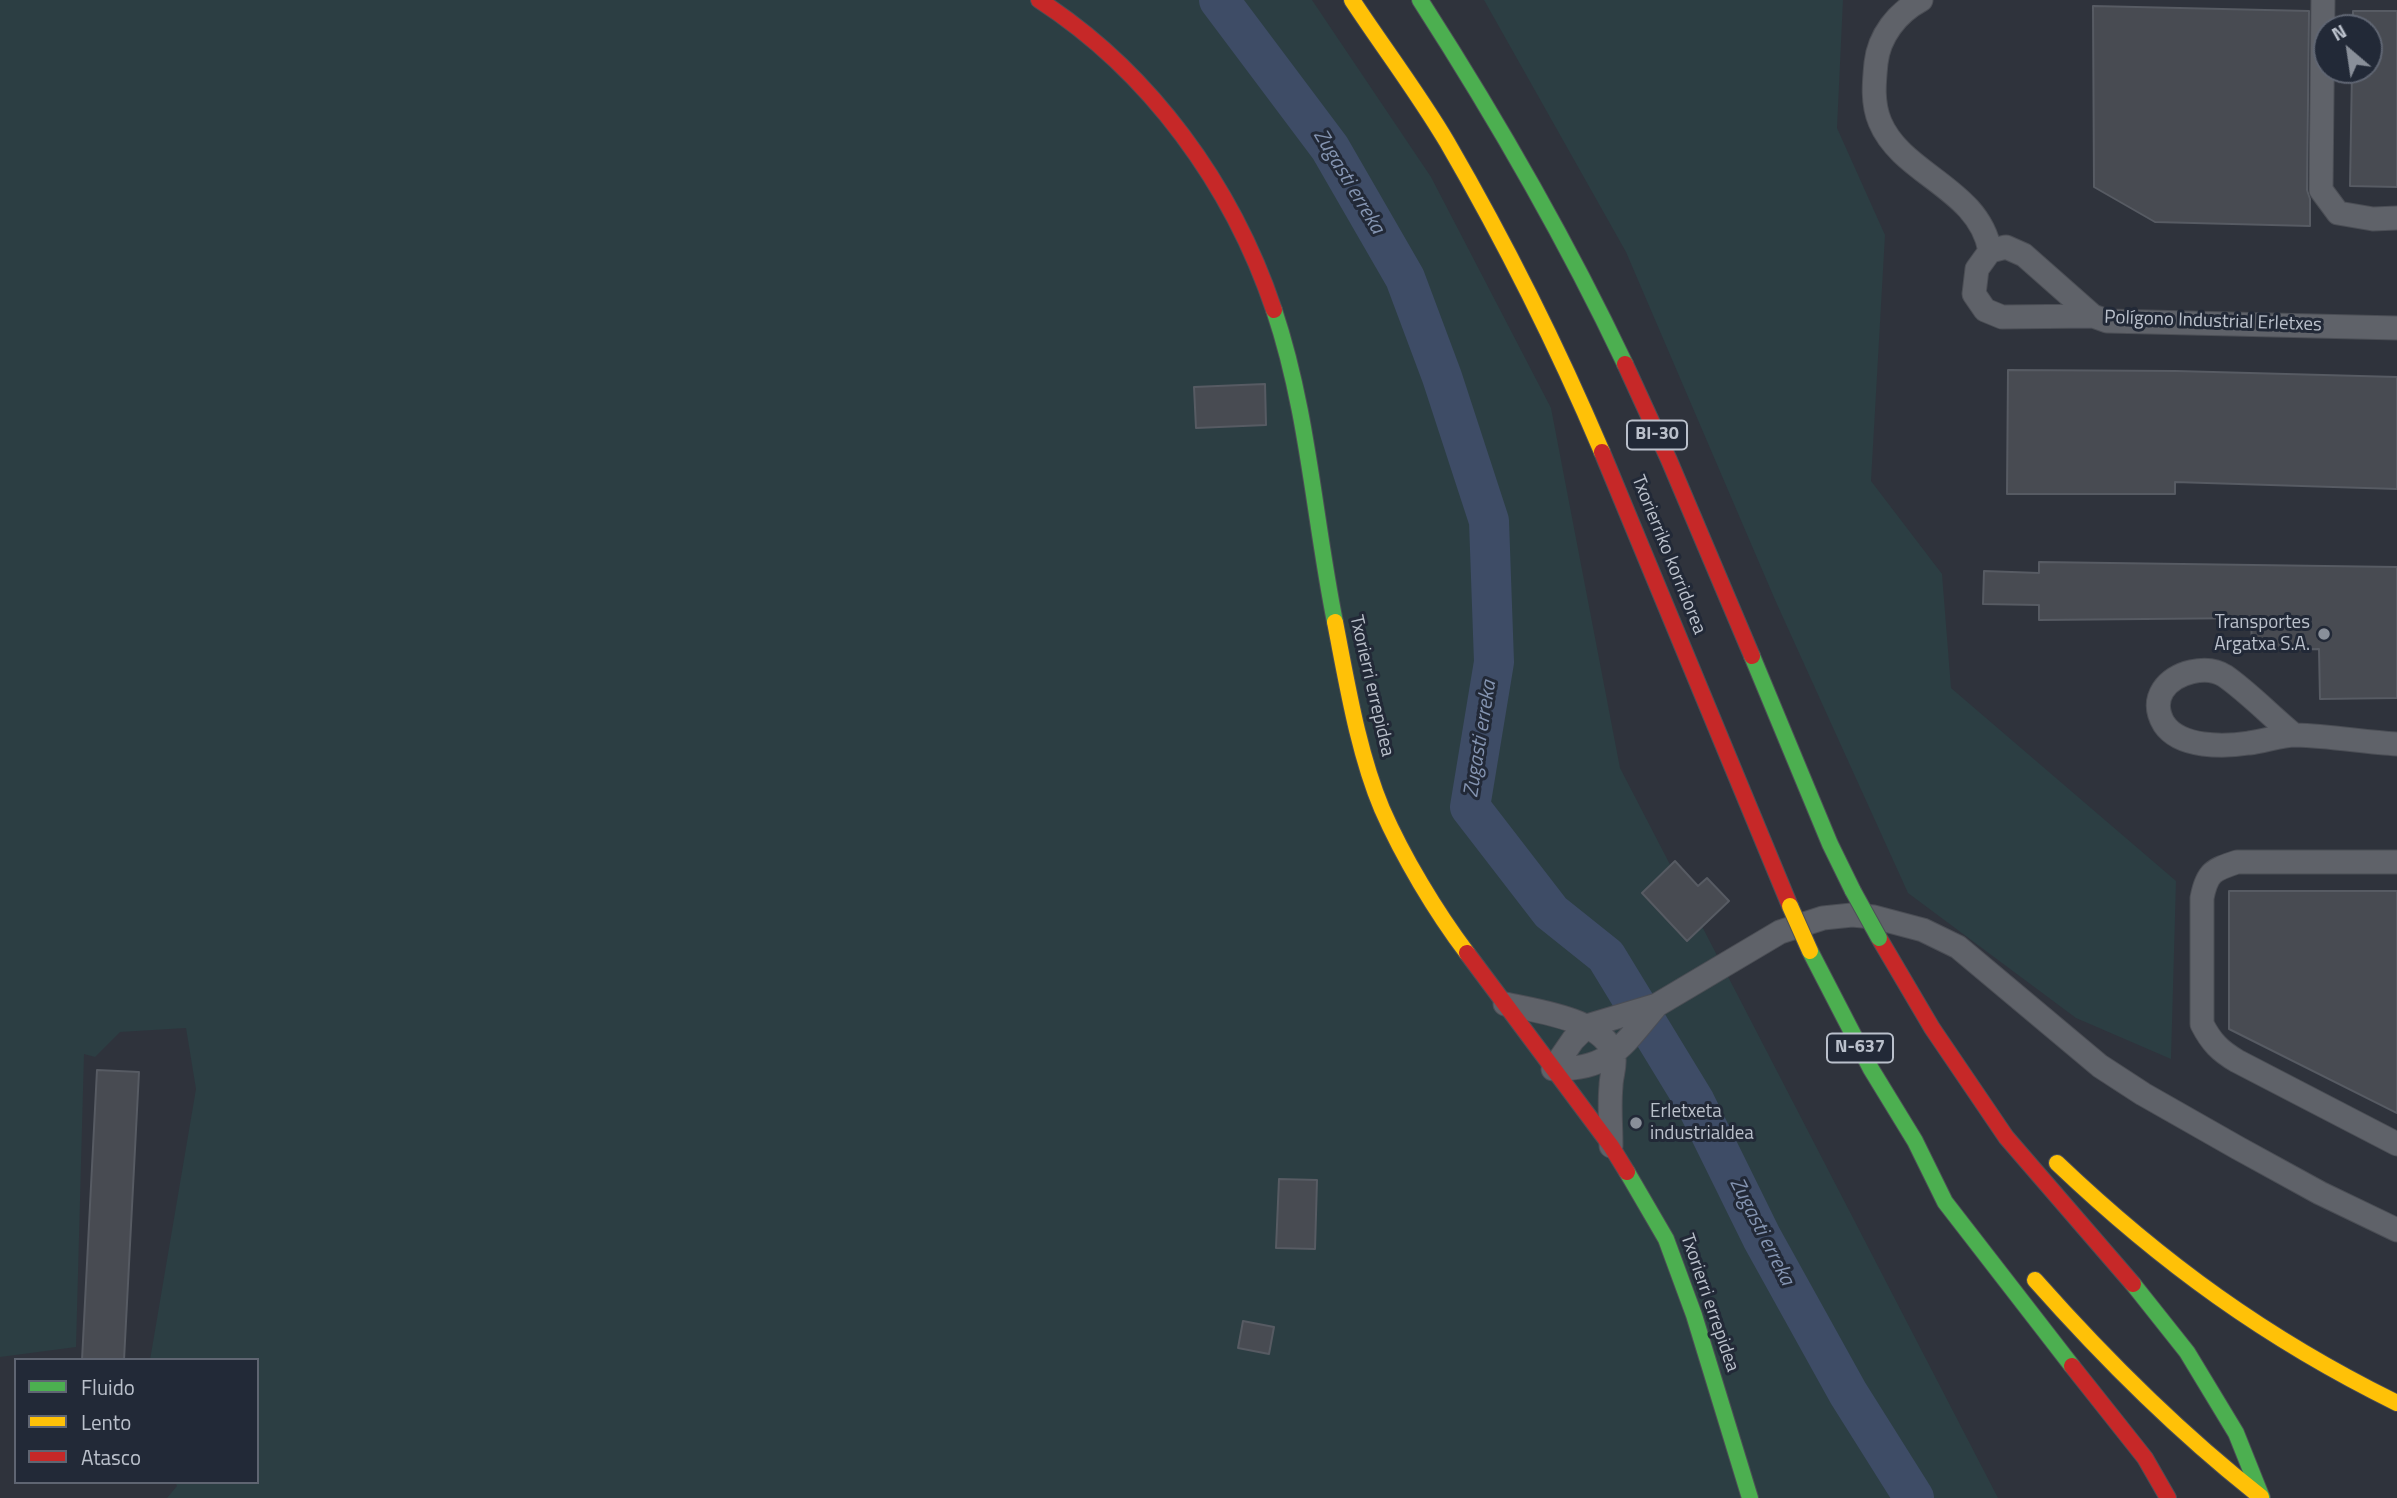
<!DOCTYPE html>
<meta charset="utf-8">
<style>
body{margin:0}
#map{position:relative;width:2397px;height:1498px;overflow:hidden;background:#2f333c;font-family:"Titillium Web",sans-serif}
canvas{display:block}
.legend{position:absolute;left:14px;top:1358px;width:245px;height:126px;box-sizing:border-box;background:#222937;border:2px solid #5f6572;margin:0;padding:9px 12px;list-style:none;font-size:21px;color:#bac0cb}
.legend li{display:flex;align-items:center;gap:14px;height:35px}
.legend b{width:35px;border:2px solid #5f6572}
.north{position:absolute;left:2313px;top:14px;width:70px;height:70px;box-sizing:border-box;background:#222937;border:2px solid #5f6572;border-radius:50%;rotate:331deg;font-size:19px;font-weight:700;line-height:28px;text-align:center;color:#bac0cb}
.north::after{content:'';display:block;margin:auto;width:24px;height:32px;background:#898f99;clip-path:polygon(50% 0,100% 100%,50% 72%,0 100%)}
</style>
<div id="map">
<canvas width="2397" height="1498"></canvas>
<ul class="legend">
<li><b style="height:9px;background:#4caf50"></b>Fluido</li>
<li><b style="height:9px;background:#ffc107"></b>Lento</li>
<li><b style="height:9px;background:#c62828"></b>Atasco</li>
</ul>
<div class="north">N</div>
</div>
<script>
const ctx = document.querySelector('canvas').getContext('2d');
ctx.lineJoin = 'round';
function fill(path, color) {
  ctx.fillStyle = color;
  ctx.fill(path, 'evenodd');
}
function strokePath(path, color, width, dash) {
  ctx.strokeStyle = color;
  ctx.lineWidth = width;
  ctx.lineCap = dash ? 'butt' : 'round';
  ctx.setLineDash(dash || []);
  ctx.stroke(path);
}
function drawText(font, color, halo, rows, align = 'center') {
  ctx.font = font + ' "Titillium Web",sans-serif';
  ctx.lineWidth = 6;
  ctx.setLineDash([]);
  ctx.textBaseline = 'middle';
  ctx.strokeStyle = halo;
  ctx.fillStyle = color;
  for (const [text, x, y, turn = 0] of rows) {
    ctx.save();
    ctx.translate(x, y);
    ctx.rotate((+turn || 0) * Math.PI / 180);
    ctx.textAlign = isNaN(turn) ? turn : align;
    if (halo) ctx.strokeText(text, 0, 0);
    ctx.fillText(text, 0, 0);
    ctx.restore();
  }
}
const green = new Path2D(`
 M0,0h1312l119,177 120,231 69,360 378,730h-1831l10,-12 -2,-4h82v-122h-107l46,-271 -10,-61 -66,4 -25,25 -11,-3 -8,293 -76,10z
 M1484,0h359l-6,128 48,107 -14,246 71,93 9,114 225,193 -5,178 -95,-41 -168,-125 -132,-291 -150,-350z`);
const river = new Path2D(`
 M1219,0l111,148 75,130 37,99 47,144 5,141 -24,145 81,105 55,44 89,146 67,136 86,155 66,105`);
const building = new Path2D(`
 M2093,6l216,5 -2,179 3,9v27l-155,-4 -61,-35z
 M2353,11h44v176l-47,-1 2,-116h17v-42h-16z
 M2008,370l168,1 221,6v112l-222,-7v12h-168z
 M1265,384l1,41 -70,3 -2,-41z
 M2039,562l358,5v131l-77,1 -1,-50 -67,1 -1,-32 -212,2v-15l-56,-1 1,-33 55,2z
 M1675,861l23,25 9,-8 22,23 -42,40 -45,-48z
 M2229,891h168v222l-168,-84z
 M97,1070l42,2 -15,288h-42z
 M1279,1179l38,1 -2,69 -39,-1z
 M1243,1321l31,6 -5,27 -31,-6z`);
const street = new Path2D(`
 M1921,0c-24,13 -42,36 -45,63 -2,20 -4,40 4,59 22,53 99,66 110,129
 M2323,0l-2,190 17,23 35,6 24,-1
 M1990,251l16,-4 18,8 69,61 14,5 290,7
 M1990,251l-13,18 -3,25 11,16 17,7 91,-1
 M2294,735c-22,-18 -46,-43 -69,-59 -18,-12 -50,-4 -62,14 -7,11 -6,22 1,34 16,24 60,23 85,19 16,-2 32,-8 47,-8 34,1 68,7 101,9
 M2397,862h-160c-24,8 -30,10 -35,36v126c9,18 18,27 35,37l160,83
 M1505,1004c30,7 106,16 109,55 1,9 -3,18 -3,27 -2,20 0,40 0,60
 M1553,1069l20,-29 14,-14 70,-21 123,-73 43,-14 29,-3 22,2 49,13 35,17 142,119 43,28 95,54 82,45 77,37
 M1553,1069c58,1 69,-23 104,-64`);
const fast = new Path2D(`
 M1420,0c76,118 145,238 205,364
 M1274,310c34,101 40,208 61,312
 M1752,656l78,188 23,47
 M1810,951l61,118 44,72 30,61 127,164
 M1627,1172l39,67 28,76 56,183
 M2133,1284l54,68 49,81 26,65`);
const slow = new Path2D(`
 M1352,0c31,47 66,93 95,142 58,100 110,204 155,310
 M1335,622c12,61 23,130 47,187 21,48 54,103 85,144
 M2057,1163c105,100 210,176 340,240
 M2035,1280c70,79 143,152 226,217`);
const jam = new Path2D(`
 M1039,0c111,72 193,185 235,310
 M1625,364l44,96 83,196
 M1602,452l188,454
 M1879,938l53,90 74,109 127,147
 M1467,953l144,193 16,26
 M2072,1366l73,92 23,40`);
const fastBridge = new Path2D(`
 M1853,891l26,47`);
const slowBridge = new Path2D(`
 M1790,906l20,45`);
const markers = [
 [2324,634,7,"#898f99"],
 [1636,1123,7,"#898f99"]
];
const shields = [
 [1657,435,60],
 [1860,1048,66]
];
const shieldNames = [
 ["BI-30",1657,435],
 ["N-637",1860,1048]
];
const streetNames = [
 ["Polígono Industrial Erletxes",2213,322,2],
 ["Txorierriko korridorea",1668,555,68],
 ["Txorierri errepidea",1371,686,77],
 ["Txorierri errepidea",1709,1303,71]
];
const poiNames = [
 ["Transportes",2310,623],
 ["Argatxa S.A.",2310,645],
 ["Erletxeta",1650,1112,"left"],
 ["industrialdea",1650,1134,"left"]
];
const waterNames = [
 ["Zugasti erreka",1348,182,59],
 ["Zugasti erreka",1481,739,-81],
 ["Zugasti erreka",1761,1232,63]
];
fill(green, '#2c3e43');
strokePath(river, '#3e4c66', 40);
fill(building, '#484b52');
strokePath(building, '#575b63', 2);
strokePath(street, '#4b4e55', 25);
strokePath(fast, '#4b4e55', 18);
strokePath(slow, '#4b4e55', 18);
strokePath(jam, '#4b4e55', 18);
strokePath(street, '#5f6269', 23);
strokePath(fast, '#4caf50', 16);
strokePath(slow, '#ffc107', 16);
strokePath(jam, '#c62828', 16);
strokePath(fastBridge, '#4c5057', 18, []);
strokePath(slowBridge, '#4c5057', 18, []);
strokePath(fastBridge, '#4caf50', 16);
strokePath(slowBridge, '#ffc107', 16);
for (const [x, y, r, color] of markers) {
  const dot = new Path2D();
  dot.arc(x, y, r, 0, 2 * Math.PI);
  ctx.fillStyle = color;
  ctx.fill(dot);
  strokePath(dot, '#222937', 2.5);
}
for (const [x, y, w] of shields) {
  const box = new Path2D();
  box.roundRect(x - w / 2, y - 14.5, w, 29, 5);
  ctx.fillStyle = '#222937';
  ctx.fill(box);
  strokePath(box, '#bac0cb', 2);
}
drawText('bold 18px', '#bac0cb', null, shieldNames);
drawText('19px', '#bac0cb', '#222937', streetNames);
drawText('19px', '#bac0cb', '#222937', poiNames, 'right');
drawText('italic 21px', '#8494b1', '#222937', waterNames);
</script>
